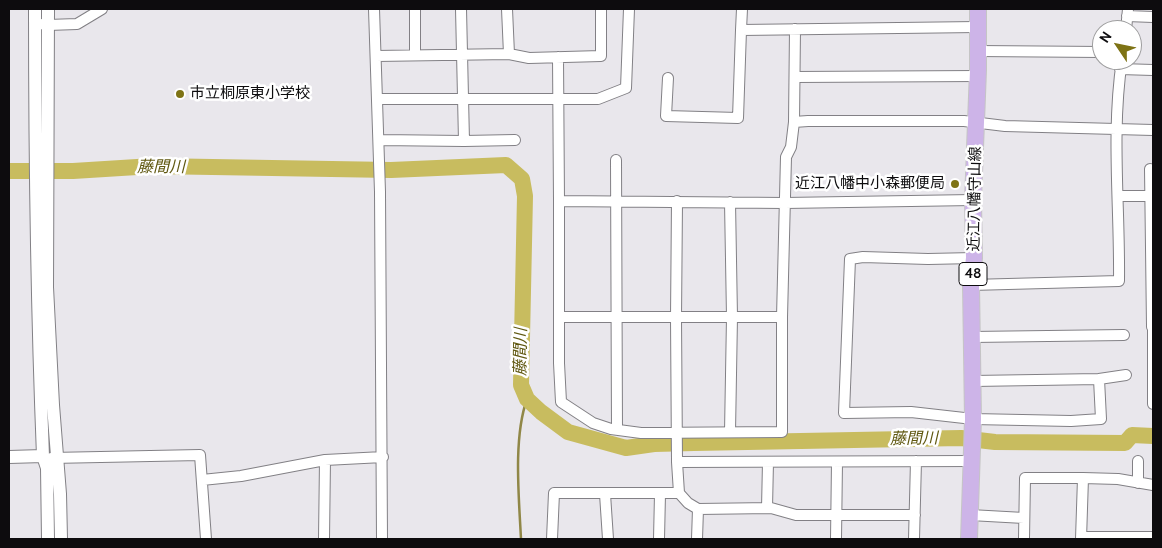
<!DOCTYPE html>
<meta charset="utf-8">
<style>
body{margin:0}
#map{position:relative;width:1162px;height:548px;overflow:hidden;background:#e9e7ec;font-family:Cabin,sans-serif}
canvas{display:block}
.frame{position:absolute;inset:0;border:10px solid #0d0c0e;pointer-events:none}
.north{position:absolute;left:1092px;top:20px;width:50px;height:50px;box-sizing:border-box;background:#fff;border:1px solid #9e9e9f;border-radius:50%;rotate:304deg;font-size:14px;font-weight:700;line-height:20px;text-align:center;color:#0d0c0e}
.north::after{content:'';display:block;margin:auto;width:18px;height:22px;background:#7e7315;clip-path:polygon(50% 0,100% 100%,50% 72%,0 100%)}
</style>
<div id="map">
<canvas width="1162" height="548"></canvas>
<div class="frame"></div>
<div class="north">N</div>
</div>
<script>
const ctx = document.querySelector('canvas').getContext('2d');
ctx.lineJoin = 'round';
function strokePath(path, color, width, dash) {
  ctx.strokeStyle = color;
  ctx.lineWidth = width;
  ctx.lineCap = dash ? 'butt' : 'round';
  ctx.setLineDash(dash || []);
  ctx.stroke(path);
}
function drawText(font, color, halo, rows, align = 'center') {
  ctx.font = font + ' Cabin,"Noto Sans JP",sans-serif';
  ctx.lineWidth = 5;
  ctx.setLineDash([]);
  ctx.textBaseline = 'middle';
  ctx.strokeStyle = halo;
  ctx.fillStyle = color;
  for (const [text, x, y, turn = 0] of rows) {
    ctx.save();
    ctx.translate(x, y);
    ctx.rotate((+turn || 0) * Math.PI / 180);
    ctx.textAlign = isNaN(turn) ? turn : align;
    if (halo) ctx.strokeText(text, 0, 0);
    ctx.fillText(text, 0, 0);
    ctx.restore();
  }
}
const stream = new Path2D(`
 M521,539c-2,-41 -8,-101 6,-140`);
const river = new Path2D(`
 M9,171h64l80,-5 238,4 115,-5 16,14 3,17 -4,189 6,14 14,13 27,20 58,16 28,-4 40,-1 267,-5 34,4 130,1 7,-8 21,1`);
const minor = new Path2D(`
 M374,9l6,183 2,347
 M415,9v46
 M742,9l-1,21 236,-3
 M1127,16l26,1
 M40,24l8,1 29,-1 25,-15
 M795,29l-1,93 14,-1h156l41,5 148,4
 M1126,30l2,-21
 M977,51l125,1
 M509,54l20,4 72,-2v-47
 M376,56l133,-2 -2,-45
 M558,57l1,144
 M1120,69l33,1
 M795,77l183,-1
 M668,78l-2,38 72,2 3,-88
 M377,99h221l28,-11 3,-79
 M794,122l-3,25 -5,10 -4,160v115l-141,1 -30,-4 -18,-6 -32,-21 -2,-39v-162l226,2 188,-3
 M379,140l85,1 -3,-132
 M464,141l51,-1
 M616,160l1,270
 M1150,169l2,158
 M1118,196h35
 M677,201l-1,117 1,144 2,31 9,10 10,6 73,-1 25,7h119
 M974,258l-46,1 -65,-2 -13,2 -6,154 67,-1 62,7 98,2 30,-2 -2,-40 27,-4
 M971,285l148,-4c1,-74 -8,-148 3,-221
 M560,317h222
 M1153,327v77
 M972,337l152,-2
 M973,381l126,-2
 M730,432l2,-115 -2,-115
 M51,458l149,-3 6,84
 M677,462l296,-1
 M1083,478l35,1 35,6
 M202,480l39,-4 84,-16 58,-3
 M1138,483v-22
 M605,494l3,45
 M767,508l1,-46
 M970,515l54,3
 M1081,537h72
 M324,539l1,-79
 M552,539l2,-46h125
 M659,539l1,-45
 M697,539l1,-30
 M836,539l1,-77
 M914,539l2,-78
 M1024,539l1,-61h58l-2,61`);
const tertiary = new Path2D(`
 M35,9c0,149 2,298 8,447l4,12 1,71
 M48,9l-1,278 6,118 7,89 1,45
 M9,457l34,-1`);
const primary = new Path2D(`
 M969,539l4,-120 -2,-134 3,-27 -1,-58 5,-130v-61`);
const markers = [
 [180,94,5,"#7e7315"],
 [955,184,5,"#7e7315"]
];
const shields = [
 [973,274,28]
];
const shieldNames = [
 ["48",973,274]
];
const poiNames = [
 ["市立桐原東小学校",190,94],
 ["近江八幡中小森郵便局",945,184,"right"]
];
const streetNames = [
 ["近江八幡守山線",975,199,-89]
];
const waterNames = [
 ["藤間川",161,167],
 ["藤間川",521,352,-89],
 ["藤間川",914,439,-1]
];
strokePath(stream, '#908747', 2.5);
strokePath(river, '#c8bc5f', 16);
strokePath(minor, '#828085', 12);
strokePath(tertiary, '#828085', 14);
strokePath(primary, '#c5c5c5', 18);
strokePath(minor, '#fff', 10);
strokePath(tertiary, '#fff', 12);
strokePath(primary, '#cdb4e8', 16);
for (const [x, y, r, color] of markers) {
  const dot = new Path2D();
  dot.arc(x, y, r, 0, 2 * Math.PI);
  ctx.fillStyle = color;
  ctx.fill(dot);
  strokePath(dot, '#fff', 2);
}
for (const [x, y, w] of shields) {
  const box = new Path2D();
  box.roundRect(x - w / 2, y - 11.5, w, 23, 4);
  ctx.fillStyle = '#fff';
  ctx.fill(box);
  strokePath(box, '#0d0c0e', 1);
}
drawText('bold 14px', '#0d0c0e', null, shieldNames);
drawText('15px', '#0d0c0e', '#fff', poiNames, 'left');
drawText('15px', '#0d0c0e', '#fff', streetNames);
drawText('italic 16px', '#605811', '#fff', waterNames);
</script>
